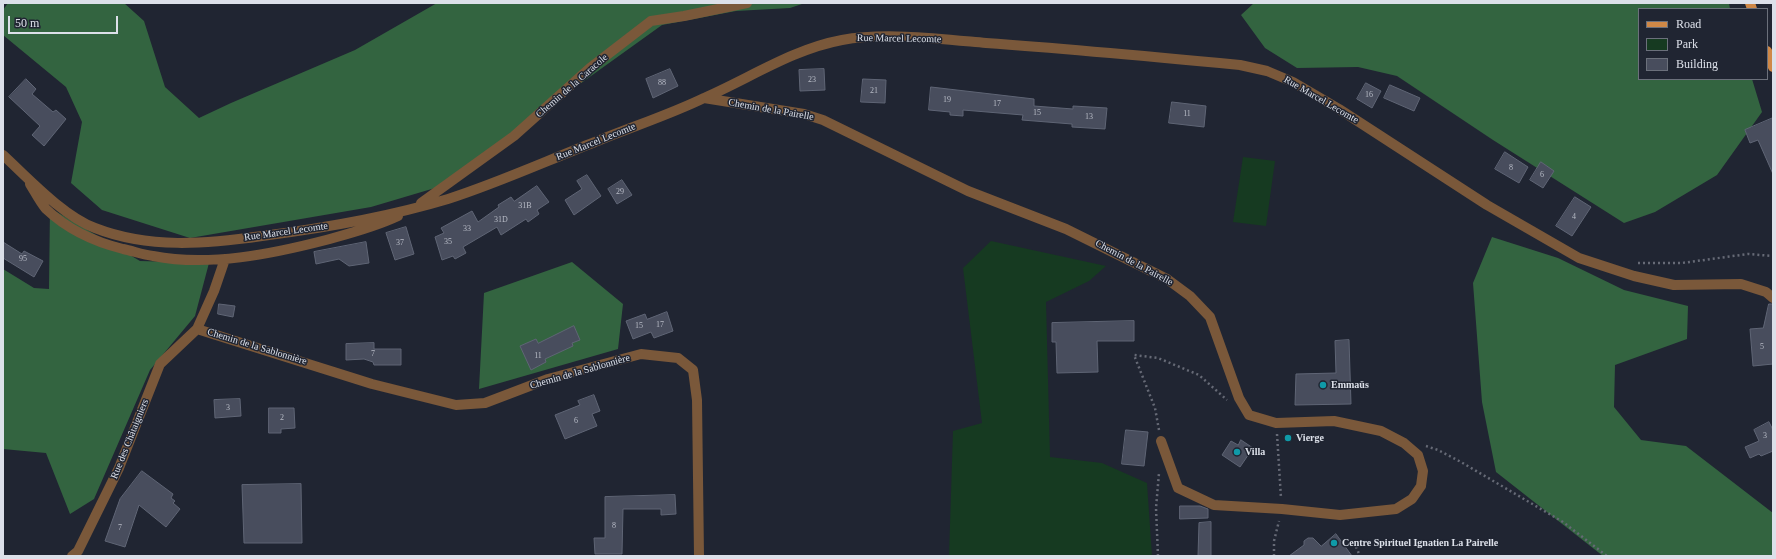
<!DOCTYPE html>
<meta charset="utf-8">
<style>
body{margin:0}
#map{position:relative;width:1776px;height:559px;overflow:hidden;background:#202532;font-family:Georgia,serif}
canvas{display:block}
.frame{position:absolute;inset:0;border:4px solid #dce0e9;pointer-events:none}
.legend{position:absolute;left:1638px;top:8px;width:130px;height:72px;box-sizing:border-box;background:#202532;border:1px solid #6b707b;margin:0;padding:5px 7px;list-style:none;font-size:12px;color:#dce0e9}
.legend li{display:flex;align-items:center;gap:8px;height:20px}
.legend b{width:20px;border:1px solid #6b707b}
.scale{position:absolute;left:8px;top:16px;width:110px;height:18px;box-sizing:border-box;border:2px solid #dce0e9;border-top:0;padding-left:5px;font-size:12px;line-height:14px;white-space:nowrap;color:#dce0e9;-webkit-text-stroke:3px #202532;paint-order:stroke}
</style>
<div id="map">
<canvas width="1776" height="559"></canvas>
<div class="frame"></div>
<ul class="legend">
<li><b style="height:5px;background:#cf8847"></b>Road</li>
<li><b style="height:11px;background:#163a21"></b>Park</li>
<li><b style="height:11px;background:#484d5d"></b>Building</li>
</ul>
<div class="scale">50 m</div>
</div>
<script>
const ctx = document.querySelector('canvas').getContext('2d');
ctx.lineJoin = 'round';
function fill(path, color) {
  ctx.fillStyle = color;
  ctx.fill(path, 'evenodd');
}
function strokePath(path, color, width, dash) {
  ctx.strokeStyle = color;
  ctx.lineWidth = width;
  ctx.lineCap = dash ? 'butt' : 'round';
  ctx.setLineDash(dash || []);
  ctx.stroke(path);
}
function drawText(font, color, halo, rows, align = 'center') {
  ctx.font = font + ' Georgia,serif';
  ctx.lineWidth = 3;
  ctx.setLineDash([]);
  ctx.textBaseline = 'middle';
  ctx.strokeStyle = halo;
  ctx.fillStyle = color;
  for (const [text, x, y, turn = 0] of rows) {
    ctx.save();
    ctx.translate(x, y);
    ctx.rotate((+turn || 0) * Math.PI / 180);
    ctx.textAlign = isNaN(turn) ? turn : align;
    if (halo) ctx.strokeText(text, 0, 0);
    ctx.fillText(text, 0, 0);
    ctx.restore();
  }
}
const green = new Path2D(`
 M1243,157l32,4 -9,65 -33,-4z
 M991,241l115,25 -17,15 -43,21 4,155 52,6 45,20 5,73h-203l4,-125 29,-8 -19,-155z`);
const forest = new Path2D(`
 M8,3h116l20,18 21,66 34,31 32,-15 124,-53 82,-47h368l-15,5 -54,3 -74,14 -227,163 -64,19 -181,31 -88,-28 -31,-27 11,-61 -16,-35 -63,-52v-25z
 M1254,3h475l1,6h-91v70h113l10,33 -45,63 -62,37 -31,11 -131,-83 -96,-64 -39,-9 -61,1 -32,-20 -24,-33z
 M50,208l90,53 69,2 -14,53 -45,54 -56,129 -24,15 -24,-61 -43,-4v-180l31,19 15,1z
 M1492,237l66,21 66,32 64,16 -1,33 -72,26 -1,42 27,33 45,6 87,67v43h-170l-107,-84 -14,-70 -9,-119z
 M572,262l51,42 -5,45 -139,40 5,-96z`);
const building = new Path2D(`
 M670,69l8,17 -25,12 -7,-19z
 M824,69l1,21 -25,1 -1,-21z
 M26,79l10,10 -4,5 21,18 3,-2 10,9 -22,27 -12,-11 8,-9 -31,-29z
 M863,79l23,1 -1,23 -24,-1z
 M1366,83l15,8 -9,17 -15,-9z
 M1390,85l30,13 -6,13 -30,-13z
 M931,87l103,12v7l39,3v-3l34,2 -2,21 -33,-2v-3l-50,-4 1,-5 -60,-5v6l-13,-1v-3l-21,-2z
 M1172,102l34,4 -2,21 -35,-4z
 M1773,118v56l-15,-34 -8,3 -5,-13z
 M1505,152l23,15 -9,16 -24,-14z
 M1541,162l13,9 -11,17 -13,-8z
 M587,175l14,21 -27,19 -9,-15 17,-11 -5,-8z
 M622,180l10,15 -15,9 -9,-15z
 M537,186l12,16 -12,8 2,4 -11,8 -2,-3 -25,16 -4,-8 -34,20 3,6 -11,6 -2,-3 -11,4 -7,-23 9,-4 -3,-5 31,-17 6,11 21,-15 -1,-2 13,-8 3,4z
 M1575,197l16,10 -19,29 -16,-10z
 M406,227l8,27 -19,6 -9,-27z
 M3,242l19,12 2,-3 19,10 -9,16 -31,-19z
 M366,242l3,21 -20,3 -10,-7 -23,5 -2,-12z
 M219,304l16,2 -2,11 -15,-3z
 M1769,304h4v60l-20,2 -3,-37 13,-1z
 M667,312l6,19 -19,7 -3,-6 -18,7 -7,-18 19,-7 2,5z
 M1134,321v20h-37l1,31 -41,1 -1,-31h-4v-19z
 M574,326l6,14 -8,3 1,3 -28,13 1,3 -15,8 -11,-24 16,-7 2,4z
 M1349,340l2,64 -56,1 1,-31 40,-1 -1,-32z
 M374,343v6h27v16h-27l-1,-3 -9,-3 -18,1v-16z
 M594,395l6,16 -8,3 5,12 -32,13 -10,-24 25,-10 -2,-4z
 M240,399l1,17 -26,2 -1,-18z
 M269,408h25l1,20 -14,1v4h-12z
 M1769,422l4,8v21l-12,5 -2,-2 -9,4 -5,-11 14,-6 -5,-11z
 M1126,430l22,2 -4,34 -22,-2z
 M1241,440l12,8 -13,19 -18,-12 9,-14 7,4z
 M142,471l31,23 -2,4 4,3 -2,2 7,6 -14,18 -27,-22 -14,42 -20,-6 15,-42z
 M301,484l1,59h-58l-2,-58z
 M675,495l1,19 -15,1v-6h-38l-1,45h-27l-1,-16h11v-41z
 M1180,506h20l8,3v9l-28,1z
 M1211,522v34h-13l1,-33z
 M1336,534l16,22h-63l15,-11v-4l4,-3h5l8,8z`);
const path = new Path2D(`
 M1638,263h44l66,-9 25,2
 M1159,430l-4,-22 -21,-53 24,3 41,17 28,25
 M1277,434l4,64
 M1426,446l12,4 23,12 102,60 44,34
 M1354,542l6,14
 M1158,556l-2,-48 3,-35
 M1274,556v-15l5,-20`);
const minor = new Path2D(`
 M704,98l100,16 19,6 145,71 98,38 101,50 23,17 20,21 29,81 10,17 27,8 58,-2 47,10 23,12 14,12 5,16 -2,15 -9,13 -16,10 -56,6 -58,-6 -68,-4 -36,-17 -17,-47
 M3,155c25,23 60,61 92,73 54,21 111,16 167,8 63,-8 126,-19 186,-37 50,-16 98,-38 147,-57 36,-15 74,-27 109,-44 46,-20 89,-49 138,-58 43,-8 100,-1 144,3 85,6 170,14 254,22l27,6 26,11 46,27 148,96 92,53 55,18 40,9 67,-1 25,8 7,6
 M30,184c5,8 10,18 16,25 22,21 49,33 77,40 10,2 20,6 30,7 56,11 119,-2 173,-16 25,-7 49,-13 72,-24
 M421,203l93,-67 76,-68 61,-47 33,-5 63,-13
 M197,329l175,55 84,21 29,-2 63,-24 93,-25 37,4 15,12 4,30 2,156
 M72,556l6,-5 41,-83 41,-104 37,-35 17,-38 11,-32`);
const major = new Path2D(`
 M1750,3l2,6
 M1767,51l6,16`);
const markers = [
 [1323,385,4,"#0f9aa8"],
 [1288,438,4,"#0f9aa8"],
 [1237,452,4,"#0f9aa8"],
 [1334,543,4,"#0f9aa8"]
];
const numberNames = [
 ["23",812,80],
 ["88",662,83],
 ["21",874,91],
 ["16",1369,95],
 ["19",947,100],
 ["17",997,104],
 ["15",1037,113],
 ["11",1187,114],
 ["13",1089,117],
 ["8",1511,168],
 ["6",1542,175],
 ["29",620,192],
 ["31B",525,206],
 ["4",1574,217],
 ["31D",501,220],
 ["33",467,229],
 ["35",448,242],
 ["37",400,243],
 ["95",23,259],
 ["17",660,325],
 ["15",639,326],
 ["5",1762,347],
 ["7",373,354],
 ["11",538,356],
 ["3",228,408],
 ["2",282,418],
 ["6",576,421],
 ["3",1765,436],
 ["8",614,526],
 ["7",120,528]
];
const streetNames = [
 ["Rue Marcel Lecomte",899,39,1],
 ["Chemin de la Caracole",572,86,-41],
 ["Rue Marcel Lecomte",1321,100,30],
 ["Chemin de la Pairelle",771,110,10],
 ["Rue Marcel Lecomte",596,142,-22],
 ["Rue Marcel Lecomte",286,232,-8],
 ["Chemin de la Pairelle",1134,263,28],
 ["Chemin de la Sablonnière",257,347,17],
 ["Chemin de la Sablonnière",580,372,-16],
 ["Rue des Châtaigniers",130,439,-68]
];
const poiNames = [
 ["Emmaüs",1331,385],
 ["Vierge",1296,438],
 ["Villa",1245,452],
 ["Centre Spirituel Ignatien La Pairelle",1342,543]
];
fill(green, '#163a21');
fill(forest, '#336440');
fill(building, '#484d5d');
strokePath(building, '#5f6575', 1);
strokePath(path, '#666a76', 2.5, [2, 3]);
strokePath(minor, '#7a583a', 10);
strokePath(major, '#cf8847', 10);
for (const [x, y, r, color] of markers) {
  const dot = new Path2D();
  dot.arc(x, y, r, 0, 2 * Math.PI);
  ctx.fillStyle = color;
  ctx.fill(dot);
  strokePath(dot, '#202532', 1.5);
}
drawText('8px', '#b7bbc6', null, numberNames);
drawText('10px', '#dce0e9', '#202532', streetNames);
drawText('bold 10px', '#dce0e9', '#202532', poiNames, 'left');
</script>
